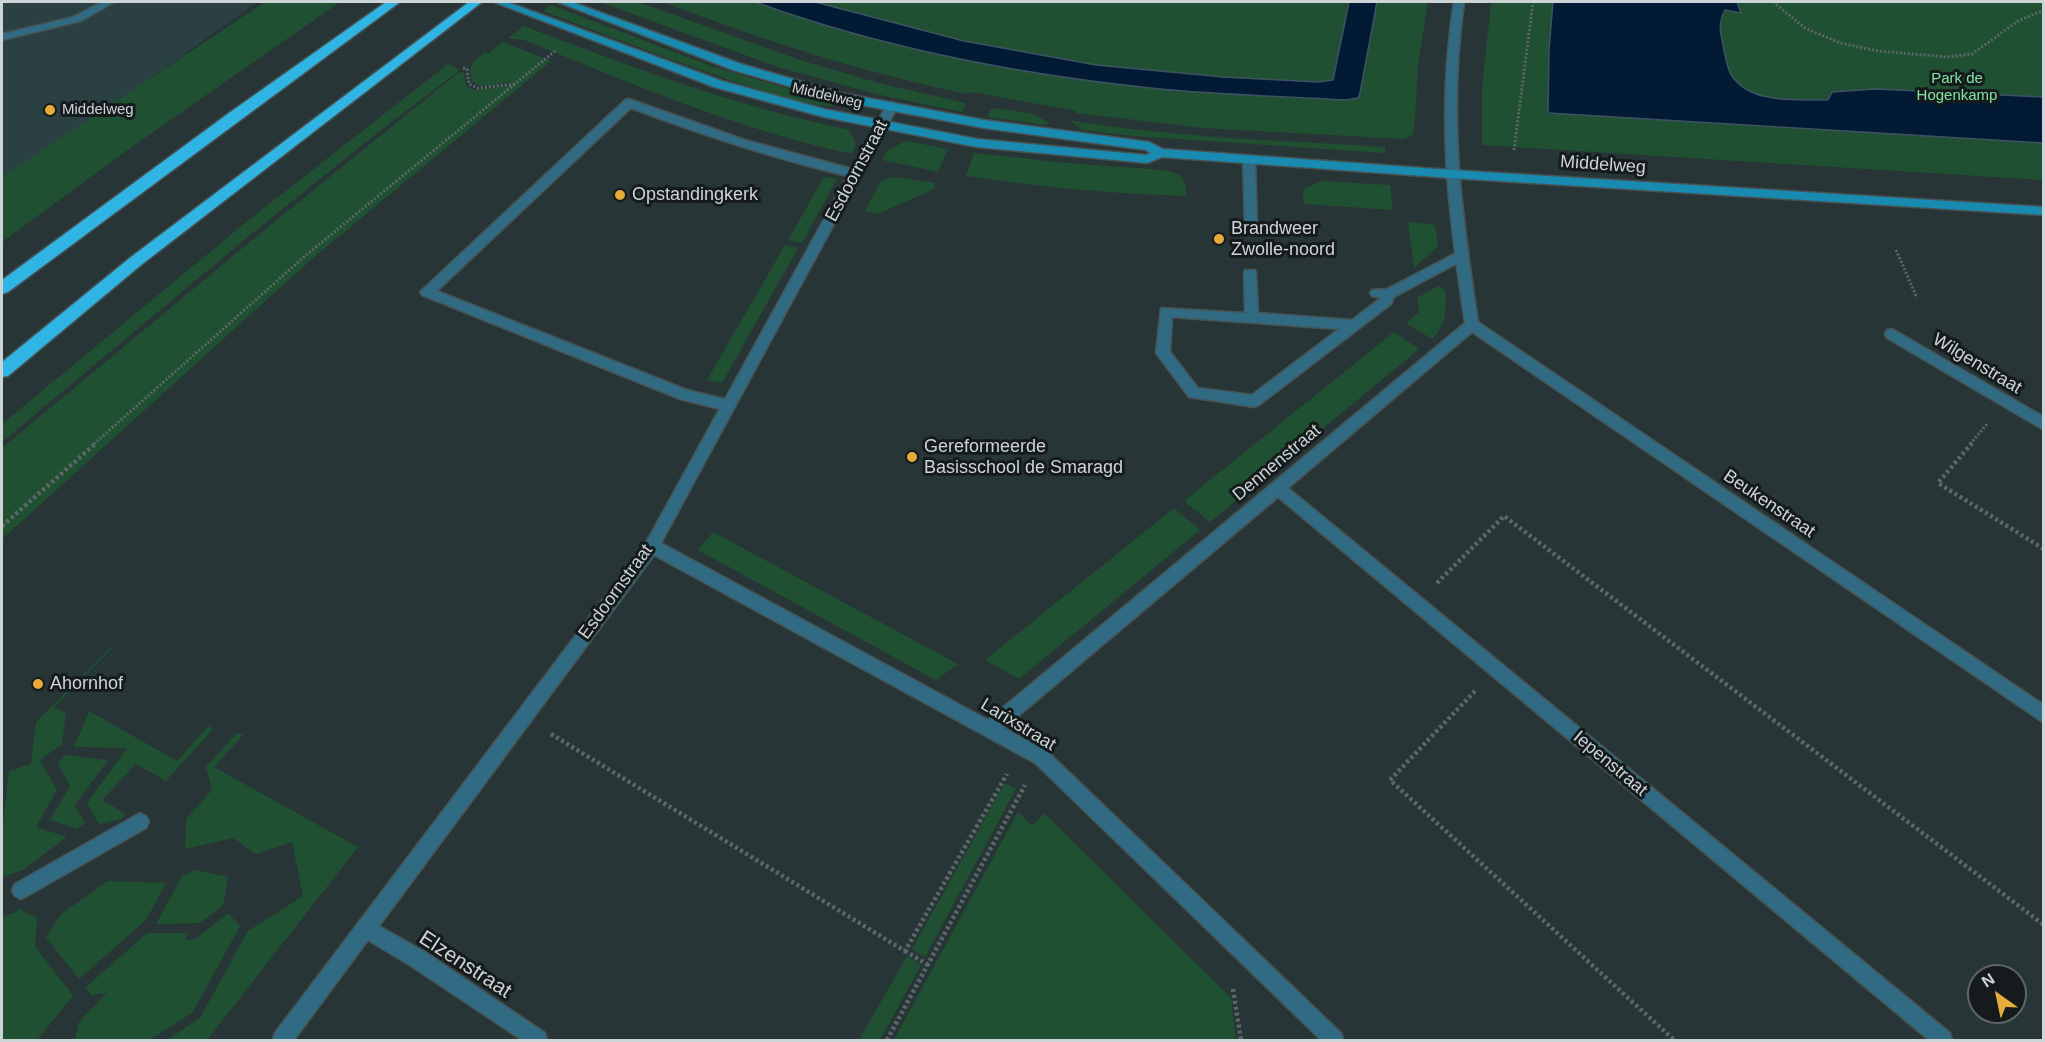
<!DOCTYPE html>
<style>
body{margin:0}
#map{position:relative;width:2045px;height:1042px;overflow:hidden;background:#283536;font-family:Arial,sans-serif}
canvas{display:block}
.frame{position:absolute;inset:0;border:3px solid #ccd4d5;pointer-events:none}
.north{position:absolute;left:1967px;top:964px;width:60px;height:60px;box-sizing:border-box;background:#151b1c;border:2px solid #5e6566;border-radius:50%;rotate:327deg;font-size:16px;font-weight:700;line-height:24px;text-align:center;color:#ccd4d5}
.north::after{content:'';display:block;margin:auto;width:21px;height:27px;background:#e7ac37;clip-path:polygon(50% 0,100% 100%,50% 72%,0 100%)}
</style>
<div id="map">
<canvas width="2045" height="1042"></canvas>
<div class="frame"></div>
<div class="north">N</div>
</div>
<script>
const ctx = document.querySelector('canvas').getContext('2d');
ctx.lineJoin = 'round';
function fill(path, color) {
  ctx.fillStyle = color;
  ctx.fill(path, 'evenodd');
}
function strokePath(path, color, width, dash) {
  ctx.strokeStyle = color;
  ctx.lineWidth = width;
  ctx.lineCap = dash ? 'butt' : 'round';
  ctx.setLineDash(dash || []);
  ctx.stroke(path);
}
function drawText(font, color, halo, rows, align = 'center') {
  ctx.font = font + ' Arial,sans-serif';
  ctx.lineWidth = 6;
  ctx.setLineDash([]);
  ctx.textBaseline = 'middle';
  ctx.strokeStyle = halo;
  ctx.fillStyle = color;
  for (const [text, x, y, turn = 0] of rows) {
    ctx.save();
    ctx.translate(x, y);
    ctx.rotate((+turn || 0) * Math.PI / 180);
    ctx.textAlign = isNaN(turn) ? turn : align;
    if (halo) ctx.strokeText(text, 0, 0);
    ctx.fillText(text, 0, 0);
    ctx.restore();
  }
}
const built = new Path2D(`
 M2,2h255l-255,182z`);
const green = new Path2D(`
 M265,2h75l-207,144 -131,96v-65z
 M600,2h38l165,59 79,23 84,19 -4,9 -86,-18 -98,-27z
 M663,2h92l39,14 298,65 130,13 124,6 12,-2 2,-5 17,-91h51l-10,63 -4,69 -10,5 -201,-11 -127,-15v-2l-104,-19 -4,2c-105,-21 -205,-54 -305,-92z
 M815,2h534l-16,78 -15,2c-74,-4 -149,-6 -223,-17 -95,-14 -188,-38 -280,-63z
 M1491,2h552v178l-561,-35v-55z
 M551,5l160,61 123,36 1,3c-23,12 -254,-80 -292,-94z
 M524,26c107,41 213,81 326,104l-1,3c8,5 7,13 3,21 -114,-24 -221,-71 -328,-114l-16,-2z
 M503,42l48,19 -238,197 -311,281v-91l250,-208 206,-167 6,-1 2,14 8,4 33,-4 4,-4 -31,4 -8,-4 -2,-14 4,-4 -2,-1 13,-11 4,1z
 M448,64l12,6 -84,64 -127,102 -247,206v-18l248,-205z
 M995,108l39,6 15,9 -2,2 -59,-8 2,-7z
 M1069,120c104,18 210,20 316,27v6l-252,-17 -51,-6z
 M906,141l42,8 -10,23 -56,-12 6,-10z
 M974,153l93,10 97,7 14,4 6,6 3,16c-74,-2 -147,-9 -221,-20z
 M824,177l13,2 -35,64 -14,-3z
 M893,177l42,6 -1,6 -56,25 -13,-3 16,-30z
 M1322,181l68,4 3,25 -89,-6 -1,-10 2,-6z
 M1408,222l27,3 3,21 -24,22z
 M785,245l13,3 -76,135 -15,-3z
 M1438,286l7,4c2,21 1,34 -13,49l-26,-16 13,-11 -2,-14z
 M1394,332l25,17 -209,173 -26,-21z
 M1174,508l26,22 -181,149 -34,-19z
 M713,532l245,132 -22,16 -238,-130z
 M112,646l1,1 -59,60 12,7 -4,30 -22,16 17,30 -21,37 31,10 -44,33 -21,7v-44l7,-62 22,-7 5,-42z
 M89,711l88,50 31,-35 5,3 -47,52 -30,-17 -34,36 24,14 -5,5 -22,5 -12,-21 40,-55 -53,-1z
 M237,733l6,2 -29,32 144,80 -151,193h-40l33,-22 48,-87 55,-35 -11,-54 -36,12 -23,-16 -48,11 1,-30 26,-29 -6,-23z
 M64,755l44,5 -33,45 10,18 -8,6 -27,-9 20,-34 -12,-23z
 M1005,783l11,6 -91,168 -13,-8z
 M1018,812l14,14 12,-13 187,185 5,42h-342z
 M195,870l33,7 -5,28 -23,18 -44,1 26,-48z
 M108,881l58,2 -20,37 -67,59 -33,-42 15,-23z
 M18,908l19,10 -2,28 38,50 -36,44h-35v-123l16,-6z
 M228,913l12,13 -47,86 -44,28h-74l4,-18 28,-29 -16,2 -6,-7 62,-55h41l-2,7h8z
 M907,956l14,9 -41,75h-21z`);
const water = new Path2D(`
 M755,2h60l149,39 132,24 127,12 95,5 15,-2 16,-78h28l-17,91 -2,5 -12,2c-65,-4 -130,-5 -195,-12 -135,-14 -269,-40 -396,-86z
 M1553,2h184l4,11 -16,-3c-8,16 -4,23 -1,40 2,9 3,19 8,26 20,29 66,23 96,24l4,-8 44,-3 167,8v46l-495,-30 1,-63z`);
const pathFar1 = new Path2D(`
 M1773,2l32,26 35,15 38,8 70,6 24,-3 46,-33 26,-11
 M463,68l4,1 2,15 9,4 37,-4
 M1514,150l19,-148
 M1896,250l21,48
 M94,444l211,-188 250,-205
 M1970,444l18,-21`);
const path = new Path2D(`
 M1972,443l-34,40 106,66
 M2,526l94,-83
 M1437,583l67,-67 540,409
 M1475,691l-85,89 284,260
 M551,734l354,217 102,-177
 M905,951l23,14
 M1233,989l8,51
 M887,1040l138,-255`);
const lane = new Path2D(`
 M629,99l116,41 115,31 2,3 -6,4c-77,-18 -151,-42 -225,-70l-194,183 250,99 46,11 2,4 -2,4 -5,2 -48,-12 -258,-104 -2,-3 205,-192z
 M1249,155l6,4 2,66 -6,4 -6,-4 -2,-66z
 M1462,250l5,2 1,3 -1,3 -73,39 -3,7 -132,101 -5,2 -65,-10 -33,-44 5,-45 84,5 -1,-40 1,-3h10l1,3 2,40 94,7 29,-22 -9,-2 -2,-3 2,-3 15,-1zM1172,317l167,12 -87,66 -54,-7 -28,-36z`);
const street = new Path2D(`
 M102,2h12l-33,19 -79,19v-6l71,-17z
 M1454,2h10c-16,114 -3,208 14,320l566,383v18l-572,-391 -184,156 662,545 2,7h-23l-651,-543 -274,231 43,23 294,282 2,7h-22l-286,-277 -381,-208 -275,371 46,26 120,81 2,7h-25l-111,-74 -43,-26 -74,100h-21l2,-7 372,-492 241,-438 4,-1 6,4 -237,437 327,177 477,-397c-17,-113 -29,-207 -11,-321z
 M1892,329l152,88v13l-157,-92 -2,-4 2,-4z
 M140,813l6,3 3,6 -3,6 -119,68 -6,3 -6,-3 -3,-6 3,-6z`);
const secondary = new Path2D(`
 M494,2h13l215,79 102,28 153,30 169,16 5,-2 -5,-3 -162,-22 -144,-27 -107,-31 -175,-68h14l169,62 100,29 143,27 165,22 14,7 288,21 593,37v8l-593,-37 -289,-21 -15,6 -170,-16 -153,-30 -110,-30z`);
const highway = new Path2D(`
 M386,2h14l-392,290 -6,2v-14l227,-167z
 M469,2h13l-341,263 -133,111 -6,1v-15l129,-105z`);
const markers = [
 [50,110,6,"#e7ac37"],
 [620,195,6,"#e7ac37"],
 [1219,239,6,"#e7ac37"],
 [912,457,6,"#e7ac37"],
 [38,684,6,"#e7ac37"]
];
const farParknames = [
 ["Park de",1957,79],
 ["Hogenkamp",1957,96]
];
const farStreetnames = [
 ["Middelweg",827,96,13]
];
const farPoinames = [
 ["Middelweg",62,110]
];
const streetNames = [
 ["Middelweg",1603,165,4],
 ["Esdoornstraat",857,171,-62],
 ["Wilgenstraat",1977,364,31],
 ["Dennenstraat",1277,463,-40],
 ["Beukenstraat",1769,504,34],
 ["Esdoornstraat",616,592,-54],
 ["Larixstraat",1018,725,31],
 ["Iepenstraat",1610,764,40]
];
const poiNames = [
 ["Opstandingkerk",632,195],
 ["Brandweer",1231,229],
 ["Zwolle-noord",1231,250],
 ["Gereformeerde",924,447],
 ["Basisschool de Smaragd",924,468],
 ["Ahornhof",50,684]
];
const nearStreetnames = [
 ["Elzenstraat",465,965,33]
];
fill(built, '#2a4042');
fill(green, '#205032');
fill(water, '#021a34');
strokePath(water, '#3f5264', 1.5);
strokePath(lane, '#465253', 3);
strokePath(street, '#465253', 3);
strokePath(secondary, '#465253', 3);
strokePath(highway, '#465253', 3);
strokePath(pathFar1, '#5b6768', 3, [2, 2]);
strokePath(path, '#5b6768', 4.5, [3, 3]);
fill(lane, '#306b83');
fill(street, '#306b83');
fill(secondary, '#198ab0');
fill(highway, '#2fb4e3');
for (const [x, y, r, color] of markers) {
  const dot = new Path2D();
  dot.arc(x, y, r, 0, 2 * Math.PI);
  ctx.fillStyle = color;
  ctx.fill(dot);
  strokePath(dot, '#151b1c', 2);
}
drawText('15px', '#82e3a3', '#151b1c', farParknames);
drawText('15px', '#ccd4d5', '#151b1c', farStreetnames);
drawText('15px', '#ccd4d5', '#151b1c', farPoinames, 'left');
drawText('18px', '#ccd4d5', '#151b1c', streetNames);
drawText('18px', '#ccd4d5', '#151b1c', poiNames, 'left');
drawText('21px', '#ccd4d5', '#151b1c', nearStreetnames);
</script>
